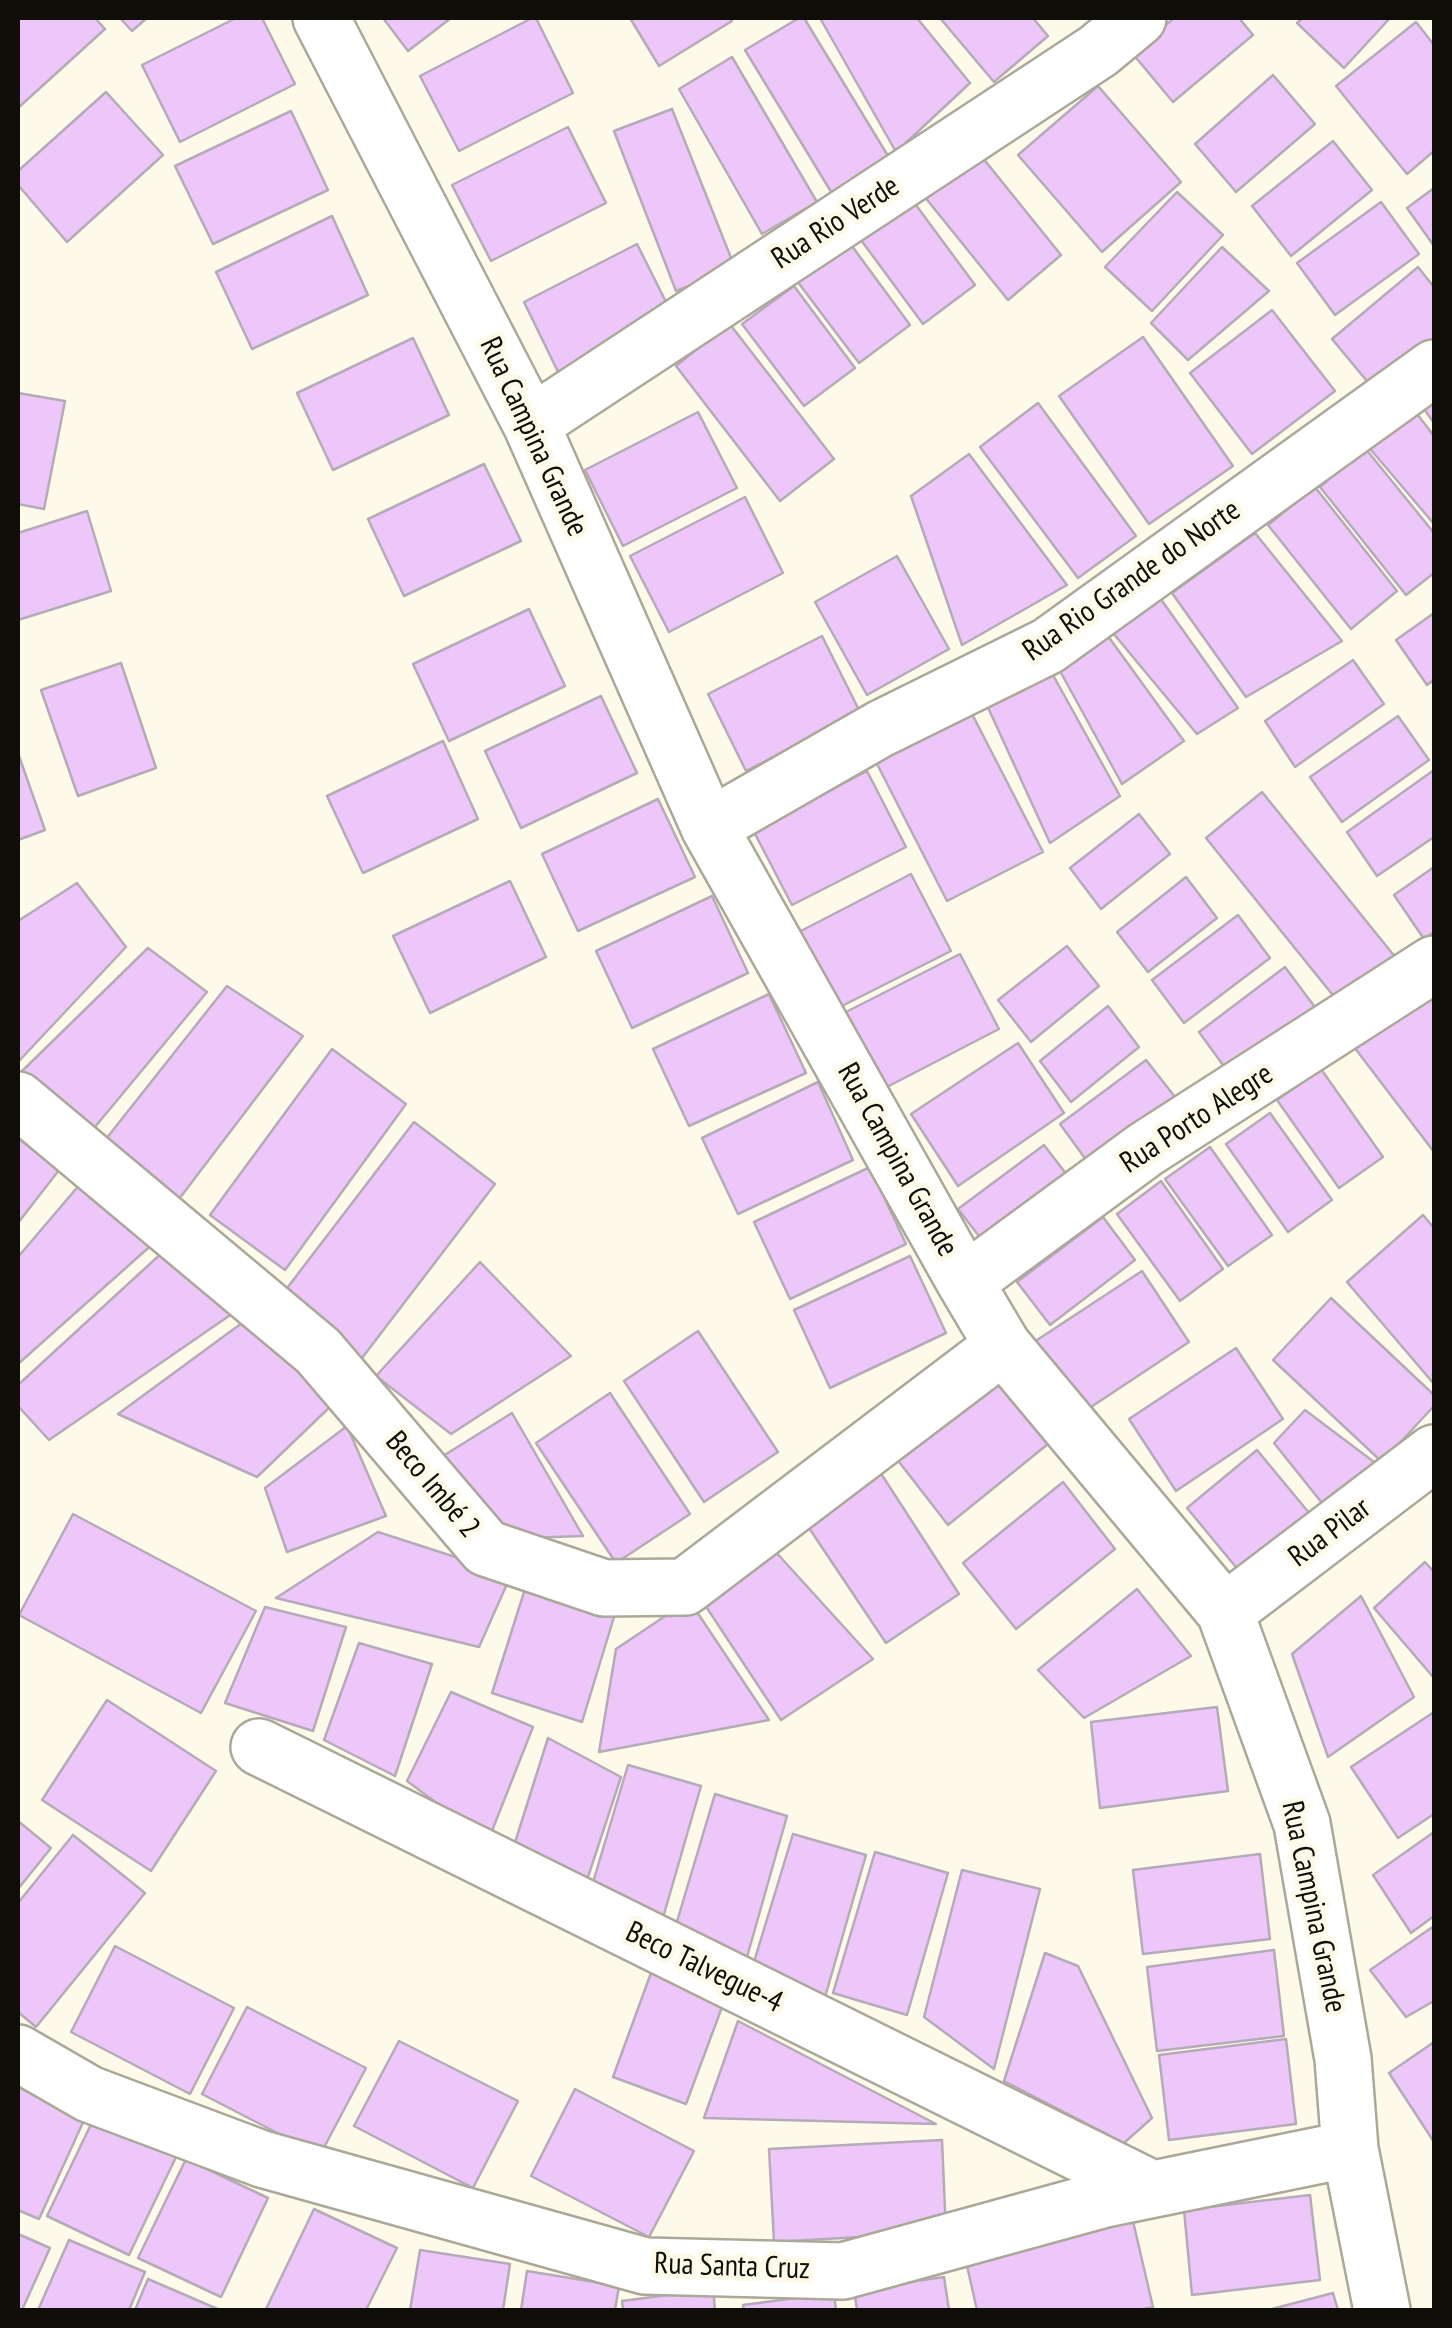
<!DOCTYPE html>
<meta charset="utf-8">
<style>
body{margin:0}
#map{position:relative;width:1452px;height:2328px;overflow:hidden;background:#fefaea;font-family:"PT Sans Narrow",sans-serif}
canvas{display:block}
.frame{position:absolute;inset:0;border:20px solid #0f0e09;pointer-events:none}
</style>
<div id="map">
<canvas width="1452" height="2328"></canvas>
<div class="frame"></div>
</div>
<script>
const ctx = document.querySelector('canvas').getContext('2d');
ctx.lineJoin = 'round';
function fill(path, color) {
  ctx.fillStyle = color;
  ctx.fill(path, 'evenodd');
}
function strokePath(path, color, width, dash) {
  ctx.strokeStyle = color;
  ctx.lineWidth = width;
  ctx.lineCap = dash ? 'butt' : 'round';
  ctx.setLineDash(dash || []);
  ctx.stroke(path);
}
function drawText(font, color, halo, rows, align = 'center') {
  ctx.font = font + ' "PT Sans Narrow",sans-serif';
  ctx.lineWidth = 10;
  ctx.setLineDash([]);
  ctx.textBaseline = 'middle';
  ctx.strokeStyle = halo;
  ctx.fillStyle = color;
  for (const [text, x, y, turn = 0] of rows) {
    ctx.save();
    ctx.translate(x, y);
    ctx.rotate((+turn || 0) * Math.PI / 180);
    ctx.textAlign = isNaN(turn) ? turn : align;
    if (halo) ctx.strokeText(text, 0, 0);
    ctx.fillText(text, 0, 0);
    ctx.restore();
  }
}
const building = new Path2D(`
 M18,18h77l10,11 -87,79z
 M120,18h27l-15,13z
 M236,18h26l33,66 -115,58 -38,-77z
 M383,18h68l-43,33z
 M532,18h4l37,75 -114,58 -39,-75z
 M630,18h100l2,3 -73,45z
 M799,18h5l89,146 -57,36 -91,-150z
 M820,18h97l53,65 -74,69z
 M940,18h93l15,18 -54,46z
 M1174,18h65l14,17 -80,67 -41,-49z
 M1303,18h87l-46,50 -47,-45z
 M1416,22l18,23v106l-27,23 -71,-88z
 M732,57l85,145 -55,32 -83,-145z
 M1273,75l42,49 -79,68 -41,-48z
 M1098,86l83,96 -79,70 -84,-97z
 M106,92l57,63 -96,87 -49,-57v-14z
 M672,109l63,159 -59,23 -62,-160z
 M291,111l37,79 -115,54 -38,-78z
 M568,127l38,76 -115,58 -39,-76z
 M1333,141l39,49 -81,66 -39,-50z
 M978,152l83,103 -53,45 -84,-104z
 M1434,188v58l-27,-38z
 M1177,192l46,43 -71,76 -47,-44z
 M913,201l62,84 -52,39 -62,-84z
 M1381,202l38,52 -84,61 -38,-52z
 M332,216l36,79 -116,54 -36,-77z
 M849,242l61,83 -51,38 -62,-82z
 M637,244l38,76 -114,58 -37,-76z
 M1222,247l47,44 -81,69 -37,-37z
 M1418,267l16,20v56l-58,49 -44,-53z
 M794,286l61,82 -51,38 -62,-82z
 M1272,310l63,81 -83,63 -62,-81z
 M729,323l105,136 -54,42 -104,-135z
 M1143,337l90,129 -84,58 -90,-128z
 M413,338l36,77 -116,55 -36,-77z
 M1434,389v34l-15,-21z
 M18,393l47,8 -21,108 -26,-5z
 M1038,403l98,133 -58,42 -98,-131z
 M1411,406l23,30v88l-68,-80z
 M698,412l39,76 -114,58 -38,-76z
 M1365,448l69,85v40l-28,22 -86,-108z
 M969,454l98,131 -105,60 -51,-149z
 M484,464l37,77 -117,55 -36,-77z
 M1315,487l82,104 -46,38 -83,-104z
 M745,497l38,76 -114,59 -39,-76z
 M87,511l24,80 -93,29v-87z
 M1255,533l87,108 -96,56 -74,-104z
 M897,556l52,93 -82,46 -52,-93z
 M1153,588l85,120 -41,26 -89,-107z
 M529,609l36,77 -116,55 -36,-77z
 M1434,613v67l-7,5 -31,-45z
 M1105,632l79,109 -62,43 -62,-113z
 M822,636l38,76 -114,59 -38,-77z
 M1353,660l31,44 -89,63 -30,-46z
 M121,663l35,105 -78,28 -37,-106z
 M1048,666l72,130 -70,47 -65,-142z
 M601,696l36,77 -116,55 -36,-77z
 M969,708l74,144 -96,49 -73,-143z
 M1398,716l31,44 -87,62 -32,-45z
 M443,741l35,78 -115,54 -36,-77z
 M18,753l27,77 -27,10z
 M1434,770v67l-57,39 -30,-44z
 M867,771l39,76 -114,58 -39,-75z
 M1262,792l138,171 -56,46 -138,-171z
 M658,799l37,78 -117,54 -36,-77z
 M1139,814l31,40 -69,55 -31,-41z
 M1434,867v65l-10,7 -30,-44z
 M911,874l40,77 -115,58 -39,-76z
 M1186,877l31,41 -69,54 -31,-40z
 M510,881l36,76 -116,56 -37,-77z
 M77,883l49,64 -108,115v-141z
 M712,896l36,77 -116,55 -36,-77z
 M1238,915l32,43 -86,65 -32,-43z
 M1067,946l32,40 -68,56 -33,-42z
 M148,948l59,44 -122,147 -67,-64z
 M960,954l39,75 -114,59 -39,-76z
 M1285,967l32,43 -86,66 -32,-44z
 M227,986l76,50 -127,167 -74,-59z
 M769,994l37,79 -117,53 -36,-77z
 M1434,994v158l-86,-113z
 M1108,1006l31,41 -68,55 -31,-41z
 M1018,1043l46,70 -106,73 -47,-72z
 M332,1049l74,55 -121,166 -75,-55z
 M1146,1060l33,42 -87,66 -32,-44z
 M1321,1069l62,88 -44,31 -62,-88z
 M818,1082l35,78 -115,54 -36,-76z
 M1270,1113l62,87 -44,32 -62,-88z
 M414,1122l81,62 -133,174 -81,-62z
 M18,1138l41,32 -41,53z
 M1044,1145l33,43 -85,65 -34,-44z
 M1210,1147l62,88 -44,31 -63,-87z
 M870,1167l36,77 -116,55 -36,-77z
 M1161,1181l62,88 -43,32 -63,-87z
 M81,1183l75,58 -138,123v-107z
 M1423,1215l11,13v156l-87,-102z
 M1103,1217l32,43 -85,65 -33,-43z
 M165,1250l74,59 -190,131 -31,-34v-21z
 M910,1256l36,77 -116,55 -36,-78z
 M480,1262l91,94 -120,78 -75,-58z
 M1142,1271l47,71 -107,71 -48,-71z
 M1331,1298l103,97v11l-52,56 -109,-102z
 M246,1320l87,84 -76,73 -139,-63z
 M698,1331l80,121 -74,50 -80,-121z
 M1236,1348l47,71 -107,72 -47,-72z
 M995,1378l53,66 -100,81 -52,-67z
 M610,1393l80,121 -74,49 -80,-120z
 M1305,1410l73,55 -52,43 -52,-65z
 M512,1413l71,123 -87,3 -53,-83z
 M347,1426l39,90 -99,36 -22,-64z
 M1257,1450l53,64 -70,58 -53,-64z
 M880,1472l79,122 -73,49 -81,-121z
 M1063,1482l52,67 -99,80 -53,-66z
 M73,1514l183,97 -55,102 -182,-98z
 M378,1532l133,43 -32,72 -203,-49z
 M774,1550l99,109 -92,61 -80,-121z
 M1425,1562l9,10v106l-60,-70z
 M525,1589l89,28 -32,105 -90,-29z
 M1137,1589l54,67 -107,62 -46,-48z
 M1361,1596l53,101 -86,60 -36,-103z
 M689,1600l80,120 -170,32 17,-103z
 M265,1607l81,20 -33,104 -88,-28z
 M359,1643l73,21 -37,112 -71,-36z
 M451,1692l82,35 -45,114 -81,-60z
 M107,1700l109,71 -65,100 -109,-71z
 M1217,1707l11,84 -128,17 -9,-86z
 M1434,1712v102l-36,24 -47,-71z
 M548,1738l73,39 -37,112 -72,-37z
 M628,1765l73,21 -41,142 -74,-22z
 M715,1794l72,22 -40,141 -74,-22z
 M18,1821l33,27 -33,41z
 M1434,1832v84l-23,17 -38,-58z
 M793,1834l73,21 -41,142 -75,-22z
 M73,1835l72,58 -109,134 -18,-15v-109z
 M875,1852l73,21 -41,142 -74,-22z
 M1260,1854l10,85 -127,15 -10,-84z
 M962,1870l78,19 -46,180 -70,-52z
 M1434,1926v75l-28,16 -36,-47z
 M115,1946l119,62 -44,86 -119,-62z
 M1274,1950l10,86 -127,15 -10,-84z
 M1045,1953l33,13 74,152 -28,25 -120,-62z
 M651,1973l74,26 -39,105 -73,-27z
 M247,2007l119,61 -46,87 -118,-61z
 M738,2021l198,103 -232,-6z
 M1286,2039l10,85 -127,16 -10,-85z
 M399,2041l119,60 -45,87 -119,-62z
 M1434,2042v100l-45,-69z
 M18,2087l67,31 -46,101 -21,-9z
 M575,2089l119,62 -45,86 -118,-61z
 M95,2116l82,39 -48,100 -82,-39z
 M942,2140l4,92 -172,10 -5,-93z
 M186,2159l82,39 -47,99 -83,-39z
 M1310,2195l10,85 -128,15 -8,-85z
 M314,2209l83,39 -31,62 -100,-1z
 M1132,2217l21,90 -14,3h-162l-12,-53z
 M18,2234l32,14 -28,62h-4z
 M69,2240l76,32 -16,38h-91z
 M420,2250l90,14 -7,46h-93z
 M527,2271l92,15 -4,24h-94z
 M944,2277l5,33h-92l-3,-20z
 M148,2279l72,31h-85z
 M713,2289l2,21h-92l-1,-9z
 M834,2293l2,17h-92l-1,-5z
 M1333,2293l5,17h-70z`);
const minor = new Path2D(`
 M321,18l210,406 178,403 256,455 38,64 222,266 77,212 41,235 7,90 32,161
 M531,424l567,-373 40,-33
 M709,827l171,-98 168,-83 386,-278
 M18,1100l300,251 168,197 118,40 81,-1 318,-241
 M965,1282l181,-133 288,-185
 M1225,1612l209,-159
 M259,1747l891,441
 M18,2053l71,41 173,65 383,107 198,5 262,-72 245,-50`);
const streetNames = [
 ["Rua Rio Verde",836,223,-33],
 ["Rua Campina Grande",533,437,65],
 ["Rua Rio Grande do Norte",1132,581,-35],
 ["Rua Porto Alegre",1197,1119,-33],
 ["Rua Campina Grande",897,1160,61],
 ["Beco Imbé 2",432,1485,50],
 ["Rua Pilar",1330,1533,-37],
 ["Rua Campina Grande",1313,1907,78],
 ["Beco Talvegue-4",704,1968,26],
 ["Rua Santa Cruz",732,2267,2]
];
fill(building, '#edc7fa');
strokePath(building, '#b5abb8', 2.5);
strokePath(minor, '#aba899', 60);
strokePath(minor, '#fff', 55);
drawText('30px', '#0f0e09', '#fefaea', streetNames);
</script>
